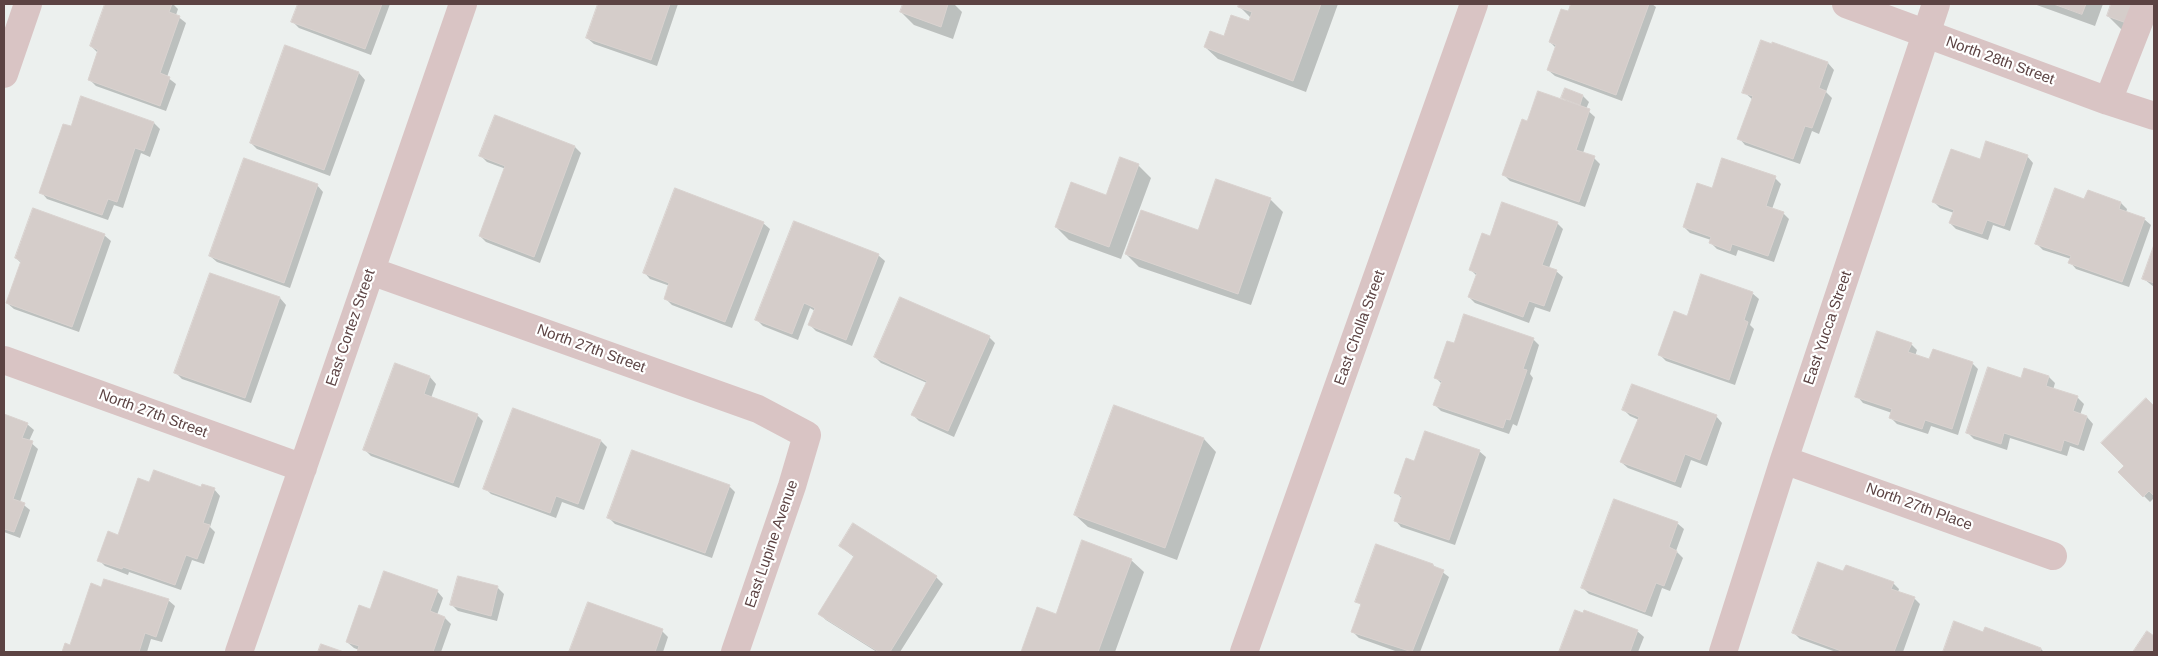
<!DOCTYPE html>
<style>
body{margin:0}
#map{position:relative;width:2158px;height:656px;overflow:hidden;background:#ecf0ee;font-family:Arial,sans-serif}
canvas{display:block}
.frame{position:absolute;inset:0;border:5px solid #5c4343;pointer-events:none}
</style>
<div id="map">
<canvas width="2158" height="656"></canvas>
<div class="frame"></div>
</div>
<script>
const ctx = document.querySelector('canvas').getContext('2d');
ctx.lineJoin = 'round';
function fill(path, color) {
  ctx.fillStyle = color;
  ctx.fill(path, 'evenodd');
}
function strokePath(path, color, width, dash) {
  ctx.strokeStyle = color;
  ctx.lineWidth = width;
  ctx.lineCap = dash ? 'butt' : 'round';
  ctx.setLineDash(dash || []);
  ctx.stroke(path);
}
function drawText(font, color, halo, rows, align = 'center') {
  ctx.font = font + ' Arial,sans-serif';
  ctx.lineWidth = 4.5;
  ctx.setLineDash([]);
  ctx.textBaseline = 'middle';
  ctx.strokeStyle = halo;
  ctx.fillStyle = color;
  for (const [text, x, y, turn = 0] of rows) {
    ctx.save();
    ctx.translate(x, y);
    ctx.rotate((+turn || 0) * Math.PI / 180);
    ctx.textAlign = isNaN(turn) ? turn : align;
    if (halo) ctx.strokeText(text, 0, 0);
    ctx.fillText(text, 0, 0);
    ctx.restore();
  }
}
const shadow = new Path2D(`
 M106,4h67l5,5 -2,6 10,8 -19,54 9,7 -10,27 -70,-25 -7,-7 9,-26 -7,-7z
 M299,4h91l-19,51 -72,-27 -7,-7z
 M599,4h79l-21,62 -63,-22 -7,-6z
 M904,4h50l8,8 -9,27 -39,-14 -13,-13z
 M1241,4h97l-32,88 -88,-33 -13,-12 44,-24 2,-5 -11,-11z
 M1572,4h80l4,3 -34,94 -67,-25 -7,-6 8,-22 -6,-6 19,-29z
 M2034,4h69l-8,22z
 M2113,4h41l-10,33 -23,-8 -13,-13z
 M1773,44l55,19 6,7 -8,22 6,6 -13,36 -7,-3 -12,33 -55,-19 -6,-7 14,-38 -9,-8z
 M286,47l73,26 6,7 -35,96 -73,-27 -6,-6z
 M1583,96l6,6 -3,7 9,8 -12,36 11,5 6,6 -15,43 -75,-26 -6,-6 24,-52 40,-20 -5,-5z
 M495,117l80,30 6,6 -41,110 -54,-21 -6,-6 26,-67 -19,-7 -6,-6z
 M154,123l6,6 -10,28 -9,-4 -18,55 -9,-3 -6,15 -61,-21 -6,-7 31,-64z
 M2027,156l6,7 -23,68 -17,-6 -5,15 -32,-11 -6,-6 4,-10 -14,-5 -6,-6 47,-42z
 M1138,165l13,13 -30,81 -52,-19 -13,-13 51,-31z
 M1775,178l6,6 -9,25 11,4 6,6 -15,43 -36,-12 -2,6 -19,-7 -6,-6v-3l-21,-7 -6,-6z
 M317,185l6,7 -33,96 -73,-26 -7,-6z
 M1270,199l13,13 -32,93 -112,-38 -13,-13 73,-22z
 M2085,200l36,3 6,6 -1,4 18,6 7,6 -22,62 -53,-18 -6,-7 1,-3 -28,-9 -7,-7z
 M763,223l7,6 -38,99 -60,-23 -7,-7 5,-12 -20,-7 -6,-7z
 M1557,223l6,6 -14,39 7,3 7,6 -13,35 -15,-5 -6,16 -54,-20 -6,-6 8,-21 -7,-7 21,-32z
 M104,235l7,6 -32,91 -65,-23 -7,-6 14,-40 -5,-5z
 M2154,248v39l-10,-8z
 M878,255l7,6 -33,85 -36,-15 -6,-6 5,-14 -5,-3 -12,32 -35,-14 -6,-6z
 M211,274l69,24 6,7 -35,98 -69,-24 -6,-6z
 M1752,293l7,6 -9,26 4,4 -19,56 -69,-24 -6,-6 28,-37z
 M989,337l6,6 -41,94 -35,-16 -6,-6 14,-32 -46,-20 -6,-6z
 M1533,339l6,6 -9,29 3,4 -16,48 -4,-2 -4,10 -68,-23 -6,-6 7,-21 -6,-6 19,-33z
 M1911,344l6,6 -2,6 15,5 42,2 6,6 -20,66 -27,-9 -3,8 -31,-10 -6,-6 1,-5 -29,-10 -6,-7z
 M396,365l34,12 6,7 -5,14 46,17 6,6 -24,67 -88,-32 -6,-6z
 M2025,369l24,8 6,6 -2,7 25,8 6,6 -4,11 7,2 6,7 -9,27 -14,-5 -3,10 -57,-18 -3,12 -33,-11 -6,-6 53,-53z
 M2146,400l8,8v90l-4,4 -30,-30 6,-6z
 M1115,407l89,32 12,13 -39,108 -89,-33 -13,-12z
 M1624,410l92,6 6,7 -15,43 -16,-6 -10,28 -53,-20 -7,-6 18,-42 -9,-4z
 M4,415l23,9 7,6 -5,11 9,8 -18,53 10,8 -10,28 -16,-6z
 M601,441l6,6 -23,63 -22,-8 -6,16 -65,-24 -6,-6z
 M1479,451l7,6 -31,88 -54,-18 -6,-7 7,-21 -6,-7 19,-30z
 M150,484l64,5 6,7 -10,31 5,5 -11,32 -12,-4 -11,30 -52,-18 -1,3 -23,-9 -6,-6 19,-24z
 M729,486l6,6 -23,66 -97,-34 -6,-6z
 M1677,523l7,6 -8,22 7,7 -13,33 -8,-3 -10,29 -63,-23 -6,-6z
 M854,525l82,52 7,7 -43,68h-23l-51,-32 -7,-7 35,-56 -14,-11z
 M1131,560l13,12 -29,80h-93l16,-43 19,6z
 M1433,565l16,12 -29,75h-22l-39,-14 -6,-6 9,-26 -5,-5z
 M1844,573l49,10 6,6 -1,3 16,6 6,6 -17,48h-67l-36,-13 -6,-6z
 M497,587l7,7 -7,27 -39,-10 -6,-6z
 M102,588l66,12 7,6 -13,36 -11,-3 -4,13h-84l2,-7 5,2z
 M437,591l6,7 -6,17 8,3 6,6 -10,28h-83l1,-2 -5,-2 -7,-6z
 M588,604l74,27 6,6 -5,15h-92z
 M1575,612l62,19 7,6 -6,15h-77z
 M1955,623l29,11 57,15 3,3h-99z`);
const building = new Path2D(`
 M105,4h67l-3,8 11,4 -20,57 10,4 -10,29 -72,-26 10,-30 -8,-4z
 M298,4h84l-17,45 -74,-27z
 M598,4h72l-19,56 -65,-22z
 M903,4h45l-7,23 -41,-15z
 M1239,4h82l-28,77 -89,-34 6,-16 14,5 7,-21 18,6 3,-9 -14,-5z
 M1571,4h78l-33,91 -69,-25 9,-25 -7,-3 12,-33 7,2z
 M2054,4h32l-4,10z
 M2111,4h28l-7,21 -25,-9z
 M1761,40l11,4v-2l56,20 -9,26 7,3 -14,37 -7,-2 -12,33 -56,-20 16,-43 -11,-3z
 M285,45l74,27 -35,98 -74,-27z
 M1565,88l18,7 -3,10 -19,-7z
 M1538,91l52,18 -14,41 19,6 -16,46 -77,-27 20,-56 5,2z
 M81,96l73,26 -10,29 -9,-3 -18,54 -9,-3 -6,16 -63,-22 24,-69 8,2z
 M495,115l80,31 -41,111 -55,-21 26,-70 -26,-10z
 M1986,141l42,14 -24,71 -17,-6 -5,14 -33,-11 5,-13 -22,-8 19,-53 29,10z
 M1120,157l19,7 -30,83 -54,-20 16,-45 35,13z
 M244,158l74,26 -34,99 -75,-27z
 M1722,158l54,18 -10,30 18,6 -16,44 -36,-12 -2,7 -21,-8 2,-6 -28,-10 14,-44 15,5z
 M1216,179l55,19 -33,96 -113,-40 16,-44 57,20z
 M675,188l89,34 -39,100 -61,-23 5,-16 -26,-10z
 M2055,188l29,11 4,-9 33,12 -2,7 26,9 -23,64 -54,-19 3,-7 -36,-12z
 M1502,202l56,20 -16,43 15,5 -13,36 -15,-5 -6,16 -55,-20 9,-24 -8,-3 13,-37 8,3z
 M33,208l72,26 -33,93 -66,-24 15,-42 -6,-3z
 M794,221l85,33 -33,86 -38,-15 7,-17 -11,-5 -12,31 -37,-14z
 M2154,245v38l-12,-4z
 M210,273l70,24 -35,101 -71,-25z
 M1701,274l52,18 -9,28 4,2 -19,58 -71,-25 16,-44 13,5z
 M900,297l90,39 -42,95 -37,-16 16,-34 -53,-24z
 M1464,314l70,24 -11,31 4,1 -17,50 -4,-1 -3,9 -70,-23 9,-24 -8,-3 13,-37 7,2z
 M1877,331l35,12 -4,9 21,7 4,-10 40,13 -21,67 -27,-9 -3,9 -33,-11 3,-9 -37,-12z
 M395,363l35,13 -6,18 54,20 -25,69 -90,-33z
 M1988,367l33,11 3,-10 25,8 -3,10 32,10 -5,15 14,5 -9,29 -14,-5 -3,11 -57,-18 -3,11 -35,-11z
 M1632,384l85,31 -17,45 -15,-6 -10,28 -55,-20 19,-45 -17,-7z
 M2146,398l8,8v90l-5,-5 -6,6 -25,-25 6,-6 -23,-23z
 M1114,405l90,33 -39,110 -91,-33z
 M513,408l88,32 -23,64 -22,-8 -6,17 -67,-24z
 M4,414l24,9 -6,15 11,3 -20,58 12,4 -11,29 -10,-3z
 M1425,431l55,19 -31,90 -55,-19 8,-25 -8,-3 12,-35 8,3z
 M632,450l98,35 -25,68 -98,-35z
 M154,470l47,17 1,-3 13,4 -12,35 7,2 -13,34 -11,-4 -11,30 -52,-18 -1,2 -25,-8 11,-30 10,4 20,-57 11,4z
 M1614,499l64,23 -9,25 8,4 -13,35 -8,-3 -11,29 -64,-24z
 M853,523l84,53 -47,76h-11l-61,-38 36,-58 -15,-10z
 M1082,540l50,19 -34,93h-77l16,-45 19,7z
 M1376,544l57,20v2l11,4 -32,82 -61,-20 10,-28 -6,-2z
 M1818,562l25,9 3,-6 48,17 -3,7 24,8 -21,55h-50l-52,-19z
 M384,571l54,19 -8,21 15,6 -12,35h-76l2,-6 -13,-4 13,-37 11,4z
 M458,576l40,10 -7,30 -41,-11z
 M104,579l65,20 -13,38 -11,-4 -6,19h-77l3,-9 5,2 21,-62 10,4z
 M588,602l75,27 -8,23h-86z
 M1575,610l8,3 1,-3 54,20 -8,22h-71z
 M1954,621l29,11 2,-5 56,21 -1,4h-97z
 M2147,631l7,5v16h-21z
 M321,644l23,8h-26z`);
const minor = new Path2D(`
 M1846,4l262,97 46,15
 M4,74l24,-70
 M2108,101l38,-97
 M371,271l387,138 49,26 -15,51 -57,166
 M4,360l299,108
 M1784,460l269,96
 M239,652l224,-648
 M1244,652l230,-648
 M1723,652l61,-192 152,-456`);
const streetNames = [
 ["North 28th Street",2000,61,20],
 ["East Cortez Street",351,328,-71],
 ["East Cholla Street",1360,328,-70],
 ["East Yucca Street",1828,328,-71],
 ["North 27th Street",591,349,20],
 ["North 27th Street",153,414,20],
 ["North 27th Place",1919,507,20],
 ["East Lupine Avenue",772,544,-71]
];
fill(shadow, '#0003');
fill(building, '#d5cdca');
strokePath(building, '#d9d2cf', 1);
strokePath(minor, '#d9c4c4', 28);
drawText('15px', '#5c4343', '#fff', streetNames);
</script>
